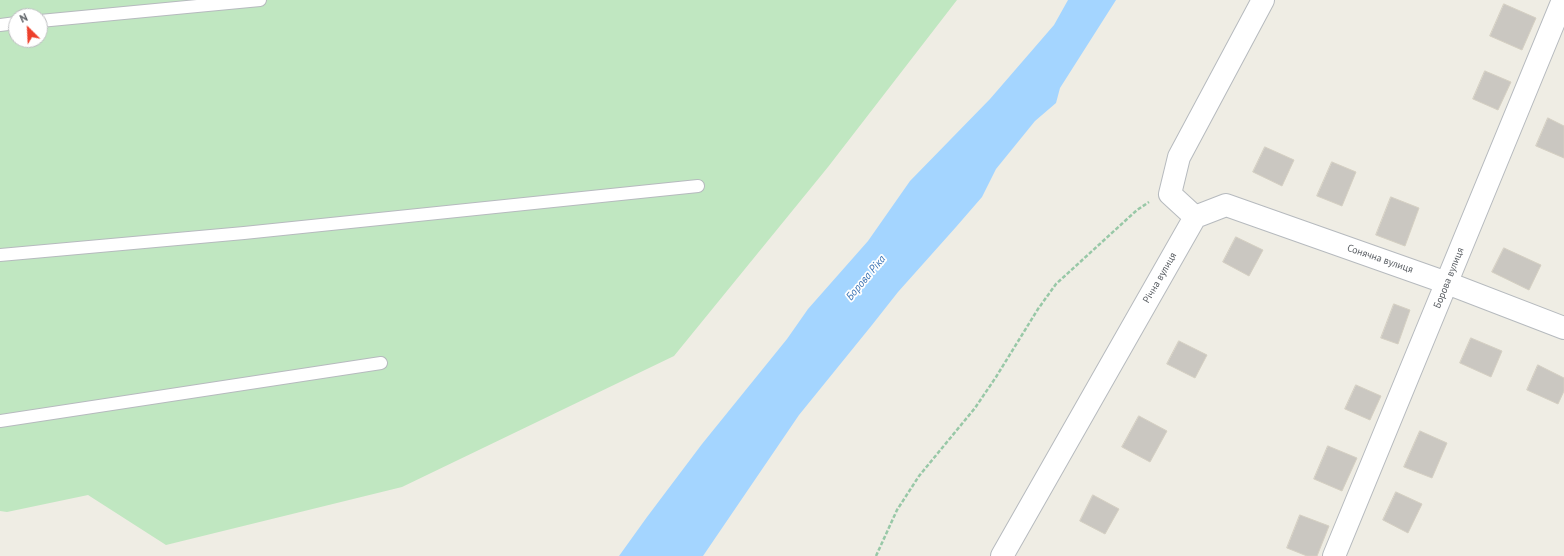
<!DOCTYPE html>
<meta charset="utf-8">
<style>
body{margin:0}
#map{position:relative;width:1564px;height:556px;overflow:hidden;background:#efede4;font-family:"PT Sans",sans-serif}
canvas{display:block}
.north{position:absolute;left:8px;top:8px;width:40px;height:40px;box-sizing:border-box;background:#fff;border:1px solid #bebfc1;border-radius:50%;rotate:336deg;font-size:11px;font-weight:700;line-height:16px;text-align:center;color:#5c6065}
.north::after{content:'';display:block;margin:auto;width:14px;height:18px;background:#ed3f2b;clip-path:polygon(50% 0,100% 100%,50% 72%,0 100%)}
</style>
<div id="map">
<canvas width="1564" height="556"></canvas>
<div class="north">N</div>
</div>
<script>
const ctx = document.querySelector('canvas').getContext('2d');
ctx.lineJoin = 'round';
function fill(path, color) {
  ctx.fillStyle = color;
  ctx.fill(path, 'evenodd');
}
function strokePath(path, color, width, dash) {
  ctx.strokeStyle = color;
  ctx.lineWidth = width;
  ctx.lineCap = dash ? 'butt' : 'round';
  ctx.setLineDash(dash || []);
  ctx.stroke(path);
}
function drawText(font, color, halo, rows, align = 'center') {
  ctx.font = font + ' "PT Sans",sans-serif';
  ctx.lineWidth = 3.5;
  ctx.setLineDash([]);
  ctx.textBaseline = 'middle';
  ctx.strokeStyle = halo;
  ctx.fillStyle = color;
  for (const [text, x, y, turn = 0] of rows) {
    ctx.save();
    ctx.translate(x, y);
    ctx.rotate((+turn || 0) * Math.PI / 180);
    ctx.textAlign = isNaN(turn) ? turn : align;
    if (halo) ctx.strokeText(text, 0, 0);
    ctx.fillText(text, 0, 0);
    ctx.restore();
  }
}
const green = new Path2D(`
 M0,0h957l-129,167 -154,189 -272,131 -236,58 -78,-50 -81,17 -7,-1zM16,16h24v24h-24z`);
const water = new Path2D(`
 M1068,0h48l-56,88 -4,15 -21,18 -39,48 -14,28 -26,30 -58,65 -26,33 -73,90 -96,141h-84l28,-39 55,-73 85,-105 21,-30 60,-68 42,-60 80,-82 64,-74z`);
const building = new Path2D(`
 M1504,4l32,14 -14,32 -32,-14z
 M1485,71l26,11 -13,28 -25,-11z
 M1548,118l16,8v32l-28,-12z
 M1265,147l29,13 -12,26 -29,-14z
 M1332,162l24,10 -14,34 -25,-10z
 M1391,197l28,11 -14,38 -29,-11z
 M1236,237l27,13 -14,26 -26,-14z
 M1504,248l37,17 -12,25 -37,-18z
 M1394,304l16,6 -12,34 -17,-6z
 M1471,338l31,13 -11,26 -31,-14z
 M1179,341l28,14 -12,23 -28,-14z
 M1538,365l26,13v13l-6,13 -31,-14z
 M1356,385l25,11 -11,24 -25,-11z
 M1139,416l28,15 -17,31 -28,-15z
 M1420,431l27,12 -15,35 -28,-11z
 M1328,446l29,12 -15,33 -28,-12z
 M1396,492l26,12 -14,29 -25,-13z
 M1093,495l26,14 -14,25 -25,-13z
 M1300,515l29,11 -12,30h-10l-20,-8z`);
const path = new Path2D(`
 M876,556l21,-46 22,-34 56,-68 21,-31 42,-68 18,-25 81,-74 12,-8`);
const lane = new Path2D(`
 M40,21l220,-21
 M0,25l16,-2
 M0,255l244,-22 454,-47
 M0,421l381,-58`);
const street = new Path2D(`
 M1195,217l31,-12 221,78 117,45
 M1002,556l193,-339 -25,-23 9,-37 84,-157
 M1334,556l229,-556`);
const streetNames = [
 ["Сонячна вулиця",1380,259,19],
 ["Річна вулиця",1160,278,-60],
 ["Борова вулиця",1449,278,-68]
];
const waterNames = [
 ["Борова Ріка",866,278,-50]
];
fill(green, '#c0e7c1');
fill(water, '#a4d5ff');
fill(building, '#cac7c1');
strokePath(building, '#d4cfc2', 1);
strokePath(lane, '#b6babe', 14);
strokePath(street, '#b6babe', 24);
strokePath(path, '#98c8a7', 2.5, [4, 2]);
strokePath(lane, '#fff', 12);
strokePath(street, '#fff', 22);
drawText('10px', '#5c6065', '#fff', streetNames);
drawText('italic 11px', '#3e75b4', '#fff', waterNames);
</script>
